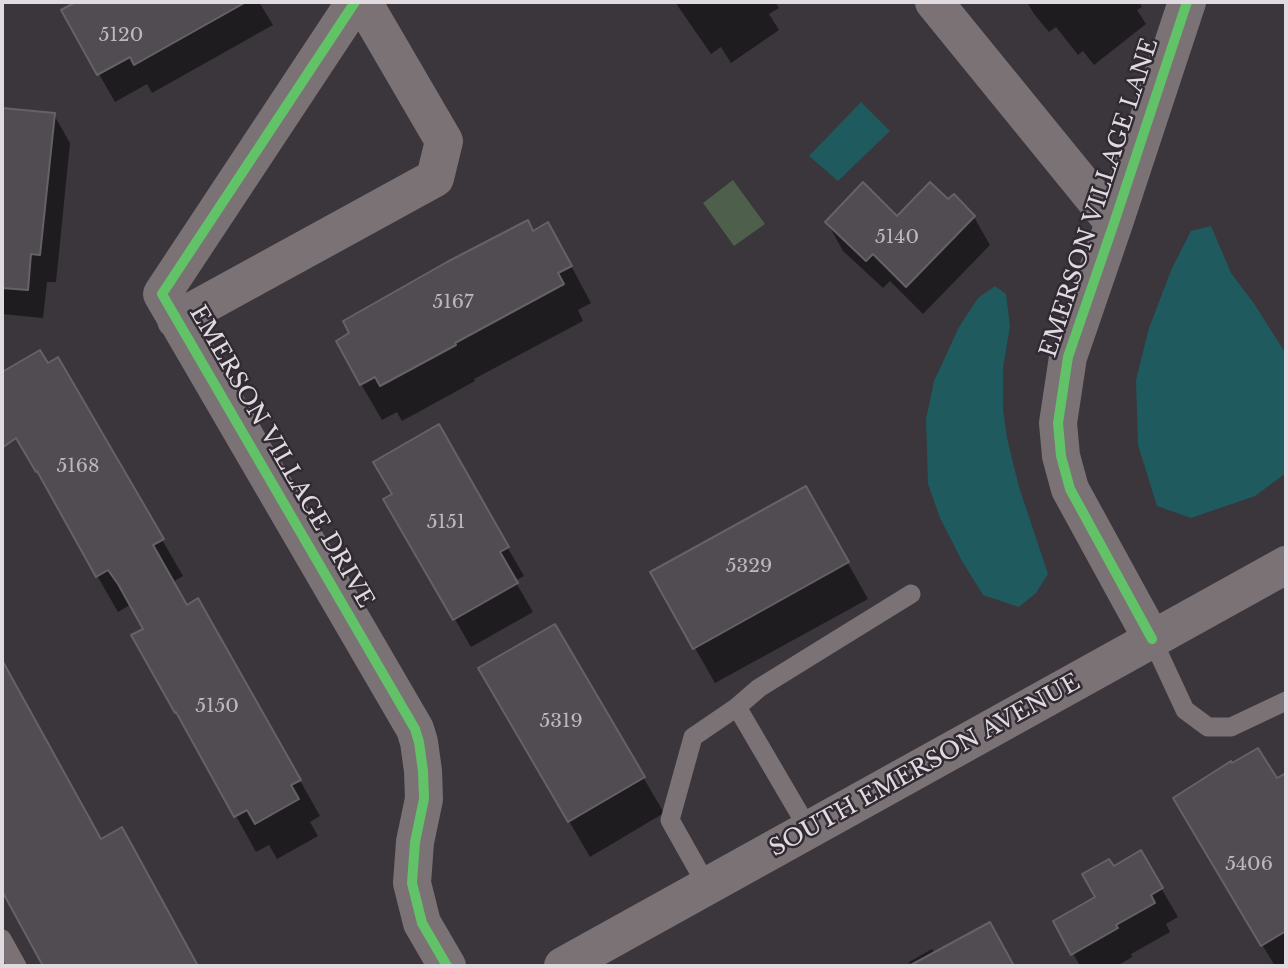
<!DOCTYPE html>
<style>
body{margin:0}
#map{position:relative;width:1288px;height:968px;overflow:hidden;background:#3a363b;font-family:"Libre Baskerville",serif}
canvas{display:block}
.frame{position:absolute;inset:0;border:4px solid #e0dbe1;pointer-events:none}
</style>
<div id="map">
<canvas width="1288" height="968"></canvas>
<div class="frame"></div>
</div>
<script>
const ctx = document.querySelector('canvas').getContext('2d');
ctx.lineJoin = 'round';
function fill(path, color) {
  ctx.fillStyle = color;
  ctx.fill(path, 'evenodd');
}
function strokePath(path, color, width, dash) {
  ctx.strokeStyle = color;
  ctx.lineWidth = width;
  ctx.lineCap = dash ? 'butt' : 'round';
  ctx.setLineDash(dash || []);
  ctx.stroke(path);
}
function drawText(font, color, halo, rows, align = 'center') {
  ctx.font = font + ' "Libre Baskerville",serif';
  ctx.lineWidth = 5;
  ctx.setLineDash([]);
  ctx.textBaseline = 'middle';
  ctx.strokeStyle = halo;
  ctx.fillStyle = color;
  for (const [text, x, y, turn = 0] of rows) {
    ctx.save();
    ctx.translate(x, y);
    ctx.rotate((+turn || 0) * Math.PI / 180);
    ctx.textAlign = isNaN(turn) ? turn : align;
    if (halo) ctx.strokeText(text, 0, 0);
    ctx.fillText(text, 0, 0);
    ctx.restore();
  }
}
const green = new Path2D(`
 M733,180l32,44 -31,22 -31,-43z`);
const water = new Path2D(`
 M861,102l29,29 -52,50 -29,-25z
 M1211,226l20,47 24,32 31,49v119l-31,23 -64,22 -34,-12 -19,-61 -2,-65 13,-52 23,-60 19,-37z
 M995,286l11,8 4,32 -7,42v42l4,28 12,49 29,87 -12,19 -17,14 -36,-12 -21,-34 -22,-43 -12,-34 -2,-65 8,-38 25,-54 19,-29z`);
const shadow = new Path2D(`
 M80,2h179l14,23 -121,68 -5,-9 -32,18 -52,-91z
 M675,2h100l4,6 -10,6 10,16 -48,33 -10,-16 -10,7z
 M1027,2h112l3,5 -5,3 9,14 -52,41 -11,-14 -5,4 -22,-28 -7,5 -15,-18z
 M2,110l52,5 16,28 -14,139h-9l-4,36 -41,-4z
 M948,202l26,15 16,28 -67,69 -33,-33 -7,7 -40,-37 -16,-29 70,-4z
 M533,233l35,27 23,43 -13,7 5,11 -109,58 1,2 -73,40 -5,-9 -15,8 -21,-36z
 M39,352l8,14 11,-6 125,216 -10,6 14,25 47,56 86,153 -10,6 8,14 -41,23 -8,-14 -13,7 -58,-105 -53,-117 -15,-25 -12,7 -116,-202v-19l3,-2 -3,-6v-9z
 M438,427l86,149 -9,5 18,31 -62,35 -85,-147 8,-5z
 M826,524l42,75 -153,84 -63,-110z
 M555,626l109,187 -74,44 -110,-188z
 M2,662l99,179 41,24 55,101h-152l-43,-78z
 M1283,776l3,5v185h-11l-79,-131z
 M1140,852l38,65 -12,7 4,8 -39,22 1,3 -15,9h-37l-25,-45 42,-23 16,-30z
 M990,924l23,42h-101l-3,-4 23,-13 3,5z`);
const building = new Path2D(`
 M76,2h170l-112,63 -4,-8 -33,18 -36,-65z
 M2,108l53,5 -15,142 -9,-1 -3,36 -26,-2z
 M863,182l34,34 33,-34 18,17 6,-5 21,22 -69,71 -33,-33 -7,7 -41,-39z
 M528,220l5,11 15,-9 24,44 -14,7 6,11 -109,59 1,2 -76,41 -5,-9 -15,8 -24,-44 13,-8 -6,-12 104,-59z
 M40,350l8,13 10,-6 106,182 -11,6 34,60 11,-7 103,182 -10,5 8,14 -44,25 -8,-14 -13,7 -58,-105 -1,1 -44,-78 12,-6 -25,-45 -10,-14 -12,7 -59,-106 -1,1 -20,-34 -14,10v-76z
 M439,424l70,123 -9,5 18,31 -65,37 -70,-121 9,-5 -19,-32z
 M806,486l43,76 -156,87 -43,-77z
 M555,624l90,153 -77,45 -90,-154z
 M2,660l99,179 21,-12 76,139h-155l-41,-75z
 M1258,748l19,30 9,-5v158l-25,15 -88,-148 58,-37 1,2z
 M1141,850l22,38 -12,7 4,8 -39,22 2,3 -47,27 -18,-34 42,-24 -13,-23 27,-15 5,7z
 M990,922l24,44h-105z`);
const lane = new Path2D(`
 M1152,639l33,71 23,17h23l55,-26
 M737,707l22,-19 152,-94
 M707,886l-37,-66 23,-83 44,-30 72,123
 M2,939l15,27`);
const street = new Path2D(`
 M355,2l-193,292 253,435 4,13 4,29 1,28 -9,43 -3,41 10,40 25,43
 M934,2l180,221
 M176,320l259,-142 9,-37 -81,-139
 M1152,639l-82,-150 -9,-33 -3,-33 10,-66 46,-134 73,-221`);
const primary = new Path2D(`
 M563,966l723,-401`);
const cycleway = new Path2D(`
 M355,2l-193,292 253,435 4,13 4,29 1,28 -9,43 -3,41 10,40 25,43
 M1152,639l-82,-150 -9,-33 -3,-33 10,-66 46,-134 73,-221`);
const numberNames = [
 ["5120",121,36],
 ["5140",897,238],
 ["5167",453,303],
 ["5168",78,467],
 ["5151",446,523],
 ["5329",749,567],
 ["5150",217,707],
 ["5319",561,722],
 ["5406",1249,865]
];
const streetNames = [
 ["EMERSON VILLAGE LANE",1100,198,-72],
 ["EMERSON VILLAGE DRIVE",281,457,60],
 ["SOUTH EMERSON AVENUE",925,766,-29]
];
fill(green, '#4e5f4c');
fill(water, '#1f5a5e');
fill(shadow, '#0007');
fill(building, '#504c51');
strokePath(building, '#656266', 2);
strokePath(lane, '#7a7275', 19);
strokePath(street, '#7a7275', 38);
strokePath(primary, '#7b7276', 38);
strokePath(cycleway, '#61c268', 10);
drawText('19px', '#bcb7bd', null, numberNames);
drawText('23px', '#e0dbe1', '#312a32', streetNames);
</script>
